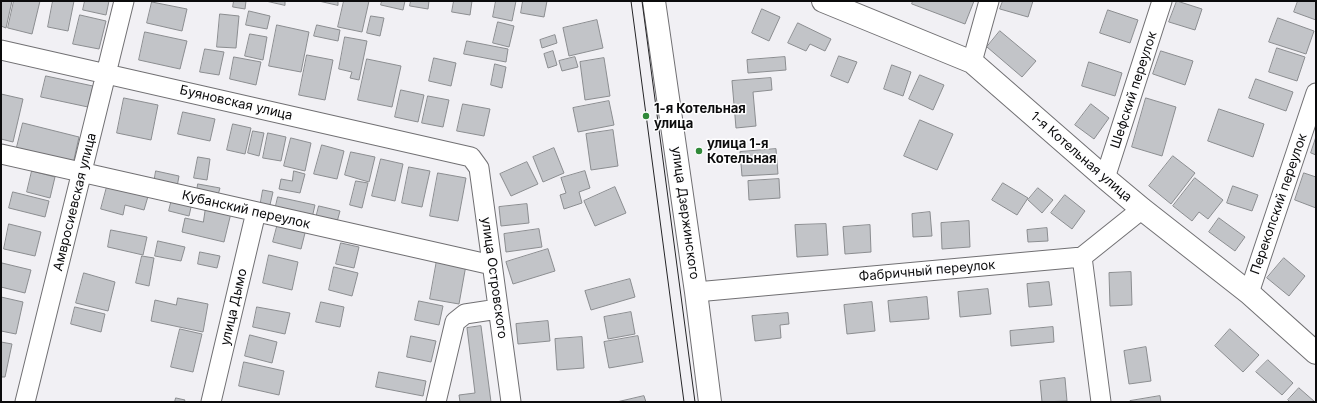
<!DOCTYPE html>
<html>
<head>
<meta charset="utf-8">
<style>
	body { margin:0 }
	#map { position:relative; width:1317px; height:403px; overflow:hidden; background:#f1f0f4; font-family:Inter,sans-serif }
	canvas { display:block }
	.frame { position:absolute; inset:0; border:2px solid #0b0b0c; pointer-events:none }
</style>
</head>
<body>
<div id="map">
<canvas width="1317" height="403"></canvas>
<div class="frame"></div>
</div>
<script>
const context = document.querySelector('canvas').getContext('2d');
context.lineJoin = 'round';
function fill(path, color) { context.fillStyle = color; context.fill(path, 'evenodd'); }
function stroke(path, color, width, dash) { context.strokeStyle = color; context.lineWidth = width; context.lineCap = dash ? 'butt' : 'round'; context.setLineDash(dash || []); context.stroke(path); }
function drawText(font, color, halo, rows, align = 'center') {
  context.font = font + ' Inter,sans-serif'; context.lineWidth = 3; context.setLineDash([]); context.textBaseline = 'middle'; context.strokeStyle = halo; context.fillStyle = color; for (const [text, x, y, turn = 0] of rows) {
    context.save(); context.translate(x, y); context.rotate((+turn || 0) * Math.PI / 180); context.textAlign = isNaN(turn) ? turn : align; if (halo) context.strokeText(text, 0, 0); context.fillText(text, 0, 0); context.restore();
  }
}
const building = new Path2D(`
	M 1,1 L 12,1 L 6,28 L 1,26 Z
	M 14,1 L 40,1 L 32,34 L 8,28 Z
	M 53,1 L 74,1 L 68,31 L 48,27 Z
	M 85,1 L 109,1 L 106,15 L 83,10 Z
	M 234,1 L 246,1 L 245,9 L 233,7 Z
	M 266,1 L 285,1 L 285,5 Z
	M 319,1 L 338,1 L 338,5 Z
	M 344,1 L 369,1 L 362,32 L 338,27 Z
	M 382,1 L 405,1 L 403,10 L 381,5 Z
	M 411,1 L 429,1 L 428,9 L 410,6 Z
	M 454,1 L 472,1 L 470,15 L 452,12 Z
	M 496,1 L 516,1 L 512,21 L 493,17 Z
	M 523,1 L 547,1 L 544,17 L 521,13 Z
	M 913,1 L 974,1 L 965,24 L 912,4 Z
	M 1003,1 L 1033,1 L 1028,17 L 1000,9 Z
	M 1177,1 L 1202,9 L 1195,30 L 1169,22 Z
	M 1298,1 L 1316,1 L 1316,20 L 1294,12 Z
	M 152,2 L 187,9 L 182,31 L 147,23 Z
	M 762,9 L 780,17 L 769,41 L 752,33 Z
	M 1108,10 L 1138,20 L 1130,43 L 1100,33 Z
	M 249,11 L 270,16 L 267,29 L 246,25 Z
	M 220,14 L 239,16 L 236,48 L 217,47 Z
	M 80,15 L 106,21 L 99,49 L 73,44 Z
	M 371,16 L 384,18 L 380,36 L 367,33 Z
	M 1278,18 L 1314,31 L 1306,54 L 1269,42 Z
	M 597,20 L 603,48 L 569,56 L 563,28 Z
	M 498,22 L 514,26 L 509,47 L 493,43 Z
	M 798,23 L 831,39 L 825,51 L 810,44 L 806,51 L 788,43 Z
	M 277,25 L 309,32 L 301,72 L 269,66 Z
	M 317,25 L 340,30 L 338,41 L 314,36 Z
	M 1000,31 L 1036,61 L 1022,77 L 987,47 Z
	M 145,32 L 187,41 L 180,69 L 139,60 Z
	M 250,34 L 267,37 L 263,60 L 245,56 Z
	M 555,35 L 557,43 L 542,48 L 540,40 Z
	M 345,37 L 367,41 L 359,80 L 350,78 L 352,72 L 339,69 Z
	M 467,41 L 508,49 L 506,62 L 464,54 Z
	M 1277,48 L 1305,57 L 1297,81 L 1269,72 Z
	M 205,49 L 224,52 L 219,75 L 200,72 Z
	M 553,51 L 557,65 L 548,68 L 544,54 Z
	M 1161,51 L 1193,61 L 1185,85 L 1153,74 Z
	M 307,55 L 333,60 L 325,100 L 299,95 Z
	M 839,56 L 857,62 L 848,83 L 831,76 Z
	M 234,57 L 261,62 L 256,85 L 230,79 Z
	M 575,57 L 578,67 L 562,71 L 559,61 Z
	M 785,57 L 786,70 L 748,73 L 747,60 Z
	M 434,58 L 456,63 L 451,86 L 429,81 Z
	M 604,58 L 610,96 L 585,100 L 580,62 Z
	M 367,59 L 401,66 L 392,107 L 358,100 Z
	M 1089,62 L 1122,73 L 1115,96 L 1082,86 Z
	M 495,64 L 506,67 L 502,88 L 491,85 Z
	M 892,65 L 911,72 L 903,96 L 884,89 Z
	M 920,75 L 944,85 L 933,110 L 909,99 Z
	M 46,76 L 93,86 L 88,107 L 41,97 Z
	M 771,78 L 772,90 L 753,92 L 756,126 L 736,128 L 732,81 Z
	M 1256,79 L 1293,92 L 1286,111 L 1249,98 Z
	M 401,90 L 424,95 L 418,122 L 395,117 Z
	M 1,94 L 23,99 L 13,142 L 1,139 Z
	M 428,96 L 449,100 L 443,127 L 422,123 Z
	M 124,98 L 158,105 L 151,140 L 117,133 Z
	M 1146,98 L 1176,107 L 1162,156 L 1132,147 Z
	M 609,101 L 614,125 L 578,132 L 573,108 Z
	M 463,104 L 490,109 L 484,136 L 457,131 Z
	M 1091,104 L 1109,118 L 1094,139 L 1075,125 Z
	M 1219,109 L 1264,124 L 1253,157 L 1208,141 Z
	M 183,112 L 215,119 L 210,141 L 178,134 Z
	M 920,120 L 953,134 L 937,170 L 904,156 Z
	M 23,123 L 79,137 L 73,164 L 16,151 Z
	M 233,124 L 251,128 L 245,154 L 227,150 Z
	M 613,130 L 618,166 L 591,170 L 586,134 Z
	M 253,131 L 264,133 L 259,156 L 248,153 Z
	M 268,133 L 286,137 L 281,161 L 263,158 Z
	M 1316,137 L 1316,155 L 1311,153 Z
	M 291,138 L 311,143 L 305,171 L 284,166 Z
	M 322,145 L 344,151 L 337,179 L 314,174 Z
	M 554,148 L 564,173 L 543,182 L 533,157 Z
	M 776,149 L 778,174 L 742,176 L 740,152 Z
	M 351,152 L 375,157 L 369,182 L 345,175 Z
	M 1173,156 L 1195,173 L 1171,204 L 1149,186 Z
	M 198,157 L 210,159 L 207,180 L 194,178 Z
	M 381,159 L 403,164 L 395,201 L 372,196 Z
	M 527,162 L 538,184 L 511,196 L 500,174 Z
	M 409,167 L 430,171 L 422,207 L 402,203 Z
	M 32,171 L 55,177 L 50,198 L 27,192 Z
	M 156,171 L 179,176 L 177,187 L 154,183 Z
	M 294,171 L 305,174 L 300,193 L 279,189 L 281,179 L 292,181 Z
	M 585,171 L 590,188 L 579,192 L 582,203 L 564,209 L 560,195 L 566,193 L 561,178 Z
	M 438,173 L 466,178 L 458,221 L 430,216 Z
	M 1304,173 L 1316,177 L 1316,208 L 1295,200 Z
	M 1195,178 L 1223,200 L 1208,219 L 1199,212 L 1192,221 L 1173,206 Z
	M 779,179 L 780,198 L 749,200 L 748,181 Z
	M 356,181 L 368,183 L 362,208 L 350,205 Z
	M 108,183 L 149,193 L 144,210 L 125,205 L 123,215 L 101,209 Z
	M 1003,183 L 1028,198 L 1017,215 L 992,200 Z
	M 198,184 L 220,188 L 218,195 L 197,192 Z
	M 1233,186 L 1258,195 L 1252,211 L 1227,203 Z
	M 615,187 L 626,213 L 595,226 L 584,201 Z
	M 1038,188 L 1053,200 L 1042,213 L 1028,200 Z
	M 263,190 L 273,192 L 269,209 L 260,207 Z
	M 13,192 L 49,201 L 45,217 L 9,208 Z
	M 1065,195 L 1085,211 L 1072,229 L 1051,213 Z
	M 278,197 L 315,205 L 312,218 L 275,210 Z
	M 172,199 L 192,203 L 189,216 L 169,211 Z
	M 527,204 L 529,223 L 501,226 L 499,207 Z
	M 319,206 L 340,211 L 337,222 L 316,218 Z
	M 206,207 L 231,213 L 224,242 L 182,232 L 185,218 L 203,222 Z
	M 930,212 L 932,236 L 913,237 L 912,214 Z
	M 1219,218 L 1245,237 L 1235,251 L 1209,232 Z
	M 969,221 L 970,247 L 942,249 L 941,223 Z
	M 278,223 L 306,229 L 301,249 L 273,242 Z
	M 9,224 L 41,232 L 35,256 L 4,249 Z
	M 826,224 L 828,255 L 797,257 L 795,225 Z
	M 870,225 L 871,252 L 845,254 L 843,227 Z
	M 1047,228 L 1048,241 L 1028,242 L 1027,230 Z
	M 539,229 L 542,247 L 506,252 L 504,234 Z
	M 111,230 L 147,237 L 143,255 L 108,247 Z
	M 158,241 L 185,247 L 181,261 L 155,256 Z
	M 341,243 L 359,247 L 354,268 L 336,264 Z
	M 548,249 L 555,271 L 513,284 L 506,262 Z
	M 200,252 L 220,256 L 217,268 L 198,264 Z
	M 269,255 L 298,262 L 292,290 L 263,283 Z
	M 142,256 L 154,258 L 149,286 L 136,283 Z
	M 1284,258 L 1305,276 L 1289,296 L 1267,278 Z
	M 437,260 L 466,265 L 459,304 L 430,299 Z
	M 2,263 L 31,270 L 25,293 L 1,287 Z
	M 334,267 L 358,273 L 352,296 L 329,290 Z
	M 1131,272 L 1132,305 L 1110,306 L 1109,273 Z
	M 84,273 L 115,282 L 108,311 L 76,303 Z
	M 630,279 L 635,297 L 591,310 L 585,291 Z
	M 1049,282 L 1052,305 L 1029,307 L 1027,284 Z
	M 988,289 L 991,314 L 960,317 L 958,292 Z
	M 1,297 L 23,302 L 16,334 L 1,331 Z
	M 927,297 L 929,319 L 890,322 L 888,301 Z
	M 178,298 L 208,304 L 203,332 L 151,321 L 155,300 L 176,305 Z
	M 419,301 L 443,306 L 439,325 L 415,320 Z
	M 321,302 L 344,307 L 340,327 L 316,322 Z
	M 872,302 L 875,331 L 847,334 L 844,305 Z
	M 75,307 L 105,314 L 101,332 L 71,324 Z
	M 257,307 L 290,313 L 285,334 L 253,327 Z
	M 631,312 L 635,334 L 608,339 L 604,317 Z
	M 788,313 L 789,324 L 780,325 L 781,338 L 755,341 L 752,316 Z
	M 548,321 L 550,341 L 518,344 L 516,324 Z
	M 481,326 L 491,402 L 460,402 L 459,395 L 475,393 L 467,328 Z
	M 1053,327 L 1054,342 L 1011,346 L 1010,331 Z
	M 180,329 L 202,334 L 193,372 L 171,367 Z
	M 1230,329 L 1259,355 L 1243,372 L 1215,346 Z
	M 250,335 L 277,342 L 272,363 L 245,356 Z
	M 411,336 L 436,341 L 431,362 L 407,357 Z
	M 638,336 L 643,362 L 609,368 L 604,342 Z
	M 582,337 L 584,368 L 557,370 L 555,339 Z
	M 1,342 L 12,344 L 5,377 L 1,377 Z
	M 1146,347 L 1151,381 L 1129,384 L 1124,351 Z
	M 1268,360 L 1293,383 L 1282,395 L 1256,372 Z
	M 244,362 L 284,371 L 279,395 L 239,386 Z
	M 379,372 L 426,381 L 423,396 L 376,387 Z
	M 1065,378 L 1067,401 L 1042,402 L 1040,381 Z
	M 1299,388 L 1315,402 L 1290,402 L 1288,400 Z
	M 644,396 L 646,402 L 617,402 Z
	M 1160,396 L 1161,402 L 1130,402 L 1130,401 Z
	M 176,398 L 185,400 L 184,402 L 175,402 Z`);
fill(building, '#c2c4c8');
stroke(building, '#8b8d90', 1);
const street = new Path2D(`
	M 1,50 L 471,157 L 479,168 L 511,402
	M 972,62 L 989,1
	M 1,154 L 492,265
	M 1105,178 L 1162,1
	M 1082,257 L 1101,402
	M 696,292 L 1082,257 L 1142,209
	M 1249,293 L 1316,93
	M 25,402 L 124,1
	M 211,402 L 256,212
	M 436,402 L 455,322 L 465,314 L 498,309`);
const secondary = new Path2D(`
	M 654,1 L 696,292 L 710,402
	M 823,1 L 972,62 L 1105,178 L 1142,209 L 1249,293 L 1316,353`);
stroke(street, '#717073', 21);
stroke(secondary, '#717073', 24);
stroke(street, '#fff', 19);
stroke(secondary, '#fff', 22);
stroke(new Path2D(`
	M 631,1 L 684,402
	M 642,1 L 695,402`), '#242426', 1);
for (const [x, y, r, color] of [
	[646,116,4,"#308939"],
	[699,151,4,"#308939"]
]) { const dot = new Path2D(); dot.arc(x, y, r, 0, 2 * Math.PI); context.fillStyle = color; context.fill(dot); stroke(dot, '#fefeff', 1.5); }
drawText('13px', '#0b0b0c', '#fefeff', [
	["Шефский переулок",1134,90,-72],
	["Буяновская улица",236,103,13],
	["1-я Котельная улица",1081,157,41],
	["Амвросиевская улица",75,202,-76],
	["Перекопский переулок",1279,204,-71],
	["Кубанский переулок",246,210,13],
	["улица Дзержинского",685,213,82],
	["Фабричный переулок",927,271,-5],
	["улица Островского",494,278,82],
	["улица Дымо",234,307,-77]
]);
drawText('bold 13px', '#0b0b0c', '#fefeff', [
	["1-я Котельная",654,109],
	["улица",654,124],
	["улица 1-я",707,144],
	["Котельная",707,159]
], 'left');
</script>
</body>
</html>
